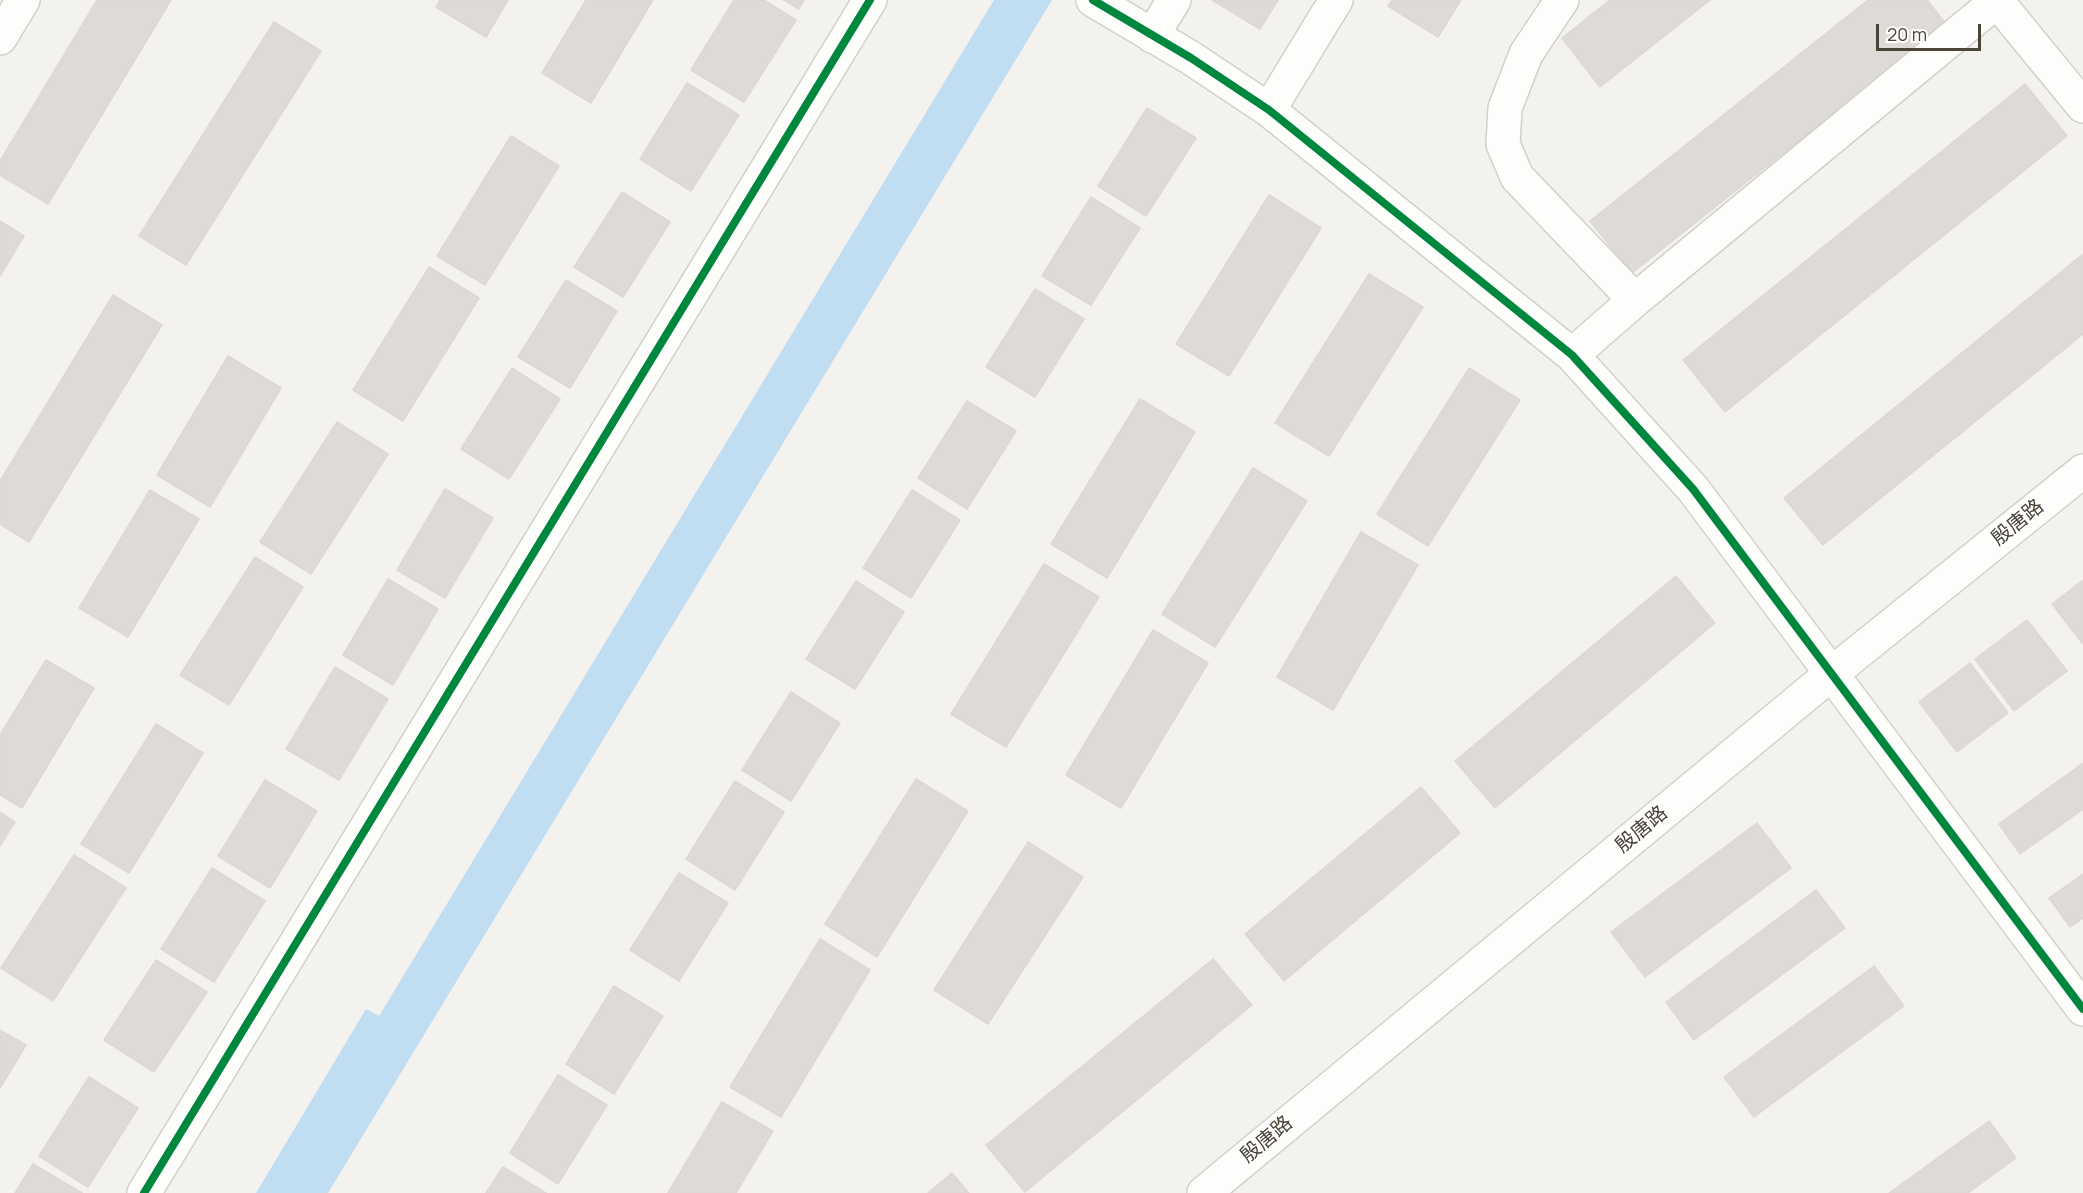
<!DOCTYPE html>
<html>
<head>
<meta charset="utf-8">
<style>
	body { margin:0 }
	#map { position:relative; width:2083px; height:1193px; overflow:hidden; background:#f4f2ee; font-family:Manrope,sans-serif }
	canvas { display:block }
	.scale { position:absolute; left:1876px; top:24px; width:105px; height:27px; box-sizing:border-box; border:3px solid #4b4439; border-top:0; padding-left:8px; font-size:18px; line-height:21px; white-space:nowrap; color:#4b4439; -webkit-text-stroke:4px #fff; paint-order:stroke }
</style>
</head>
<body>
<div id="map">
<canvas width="2083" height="1193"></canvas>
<div class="scale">20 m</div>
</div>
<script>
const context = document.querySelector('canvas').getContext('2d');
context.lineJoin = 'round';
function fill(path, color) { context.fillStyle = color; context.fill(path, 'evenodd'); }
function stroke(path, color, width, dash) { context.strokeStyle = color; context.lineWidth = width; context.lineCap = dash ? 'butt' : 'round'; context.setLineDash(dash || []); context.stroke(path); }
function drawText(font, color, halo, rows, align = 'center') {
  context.font = font + ' Manrope,"Noto Sans SC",sans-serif'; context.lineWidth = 4.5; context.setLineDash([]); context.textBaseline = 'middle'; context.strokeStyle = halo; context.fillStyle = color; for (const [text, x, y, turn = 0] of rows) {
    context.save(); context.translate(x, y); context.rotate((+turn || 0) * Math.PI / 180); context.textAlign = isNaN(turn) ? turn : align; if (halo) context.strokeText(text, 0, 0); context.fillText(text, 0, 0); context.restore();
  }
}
fill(new Path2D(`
	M 994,0 L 1052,0 L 328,1193 L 256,1193 L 366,1009 L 379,1016 Z`), '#c0ddf1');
const building = new Path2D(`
	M 97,0 L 171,0 L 48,204 L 0,175 L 0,161 Z
	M 440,0 L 508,0 L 486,37 L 436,7 Z
	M 586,0 L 653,0 L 591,103 L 542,73 Z
	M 734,0 L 764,0 L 796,20 L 744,102 L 691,70 Z
	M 784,0 L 804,0 L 799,9 Z
	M 1212,0 L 1278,0 L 1260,29 Z
	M 1392,0 L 1461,0 L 1438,37 L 1388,6 Z
	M 1610,0 L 1710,0 L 1600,87 L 1562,38 Z
	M 1868,0 L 1927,0 L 1946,24 L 1632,273 L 1590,221 Z
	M 274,22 L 321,51 L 186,265 L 139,236 Z
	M 687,83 L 739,115 L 691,191 L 640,159 Z
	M 2025,84 L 2067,136 L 1725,412 L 1683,360 Z
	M 1147,108 L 1196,138 L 1146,216 L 1098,186 Z
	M 511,136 L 559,166 L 485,285 L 437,256 Z
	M 622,192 L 670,222 L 623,297 L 574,267 Z
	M 1269,195 L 1321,228 L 1229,376 L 1176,344 Z
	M 1091,197 L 1140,228 L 1091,305 L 1042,276 Z
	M 0,221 L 24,236 L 0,276 Z
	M 2083,254 L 2083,334 L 1823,545 L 1784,498 Z
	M 429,267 L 479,298 L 403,421 L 353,390 Z
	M 1369,274 L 1423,307 L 1329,456 L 1275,423 Z
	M 566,280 L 617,311 L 570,388 L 518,357 Z
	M 1035,289 L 1084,319 L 1035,397 L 986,367 Z
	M 113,295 L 162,325 L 29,542 L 0,524 L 0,481 Z
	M 228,356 L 281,388 L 210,507 L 157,475 Z
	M 512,368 L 560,399 L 509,479 L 461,449 Z
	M 1469,368 L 1520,400 L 1428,546 L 1377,514 Z
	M 1140,399 L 1195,432 L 1107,578 L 1051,544 Z
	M 967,401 L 1016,431 L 967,509 L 918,478 Z
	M 337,422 L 388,454 L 311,574 L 260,542 Z
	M 1253,468 L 1307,501 L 1215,647 L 1162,614 Z
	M 445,489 L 493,518 L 445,598 L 397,570 Z
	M 150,490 L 199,519 L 128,637 L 79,608 Z
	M 912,490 L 960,520 L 911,598 L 863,568 Z
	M 1361,532 L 1418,565 L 1333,710 L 1277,677 Z
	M 255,557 L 303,587 L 229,705 L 180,675 Z
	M 1044,564 L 1099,597 L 1006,747 L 951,714 Z
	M 1676,576 L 1715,623 L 1495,808 L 1455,761 Z
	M 388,579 L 438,609 L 393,685 L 343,655 Z
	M 2083,580 L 2083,644 L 2052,604 Z
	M 856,581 L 904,612 L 855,689 L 806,659 Z
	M 2027,620 L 2067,671 L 2014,711 L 1975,659 Z
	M 1153,630 L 1208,663 L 1121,808 L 1066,775 Z
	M 46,660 L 94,688 L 22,808 L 0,795 L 0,735 Z
	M 1970,663 L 2008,713 L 1957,752 L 1919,702 Z
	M 335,667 L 388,699 L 339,780 L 286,749 Z
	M 791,692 L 840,723 L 791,801 L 742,770 Z
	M 156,724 L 203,753 L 129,873 L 81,844 Z
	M 2083,763 L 2083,809 L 2020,854 L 1999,824 Z
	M 916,779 L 968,811 L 877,957 L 825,924 Z
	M 265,780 L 317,811 L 270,888 L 218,856 Z
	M 735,781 L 784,812 L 735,890 L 686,859 Z
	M 1421,787 L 1460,833 L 1284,981 L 1245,934 Z
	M 0,812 L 15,822 L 0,846 Z
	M 1757,823 L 1791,868 L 1645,977 L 1611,932 Z
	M 1028,842 L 1083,877 L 988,1024 L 934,990 Z
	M 74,855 L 126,888 L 53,1001 L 1,968 Z
	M 212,868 L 265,901 L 214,982 L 161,949 Z
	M 679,873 L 728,903 L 679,981 L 630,950 Z
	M 2083,874 L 2083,918 L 2070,927 L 2049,898 Z
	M 1816,890 L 1845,928 L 1694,1040 L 1666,1002 Z
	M 820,939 L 870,970 L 781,1117 L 730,1087 Z
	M 1213,959 L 1252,1005 L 1025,1192 L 986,1145 Z
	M 156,960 L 207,992 L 154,1072 L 104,1040 Z
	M 1874,966 L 1904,1006 L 1754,1117 L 1724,1077 Z
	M 614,986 L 663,1016 L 614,1094 L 566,1064 Z
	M 0,1030 L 26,1045 L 0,1088 Z
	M 558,1075 L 607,1105 L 558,1184 L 510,1153 Z
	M 89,1077 L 138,1108 L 88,1187 L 39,1156 Z
	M 722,1102 L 773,1131 L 736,1193 L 668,1193 Z
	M 1989,1121 L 2016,1158 L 1968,1193 L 1889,1193 Z
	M 33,1164 L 82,1193 L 15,1193 Z
	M 503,1167 L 546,1193 L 486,1193 Z
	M 952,1173 L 969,1193 L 928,1193 Z`);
fill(building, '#dedbd6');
stroke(building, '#dcd9d4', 1.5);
const minor = new Path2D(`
	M 1093,0 L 1191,58 L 1269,110 L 1572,355 L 1693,489 L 2083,1009
	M 1562,0 L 1526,54 L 1505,108 L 1503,144 L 1517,177 L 1635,300
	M 1996,0 L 2083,106
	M 1152,36 L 1174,0
	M 0,38 L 23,0
	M 1269,110 L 1336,0
	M 1572,355 L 1635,300 L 1997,1
	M 144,1193 L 870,0
	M 1204,1193 L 1831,674 L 2083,471`);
stroke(minor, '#d2d0cb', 36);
stroke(minor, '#fdfdfc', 33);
stroke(new Path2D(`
	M 1093,0 L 1191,58 L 1269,110 L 1572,355 L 1693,489 L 2083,1009
	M 144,1193 L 870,0`), '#00873e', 8);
drawText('20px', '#4b4439', '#fff', [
	["殷唐路",2018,523,-39],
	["殷唐路",1642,830,-40],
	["殷唐路",1267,1140,-40]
]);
</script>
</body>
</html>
